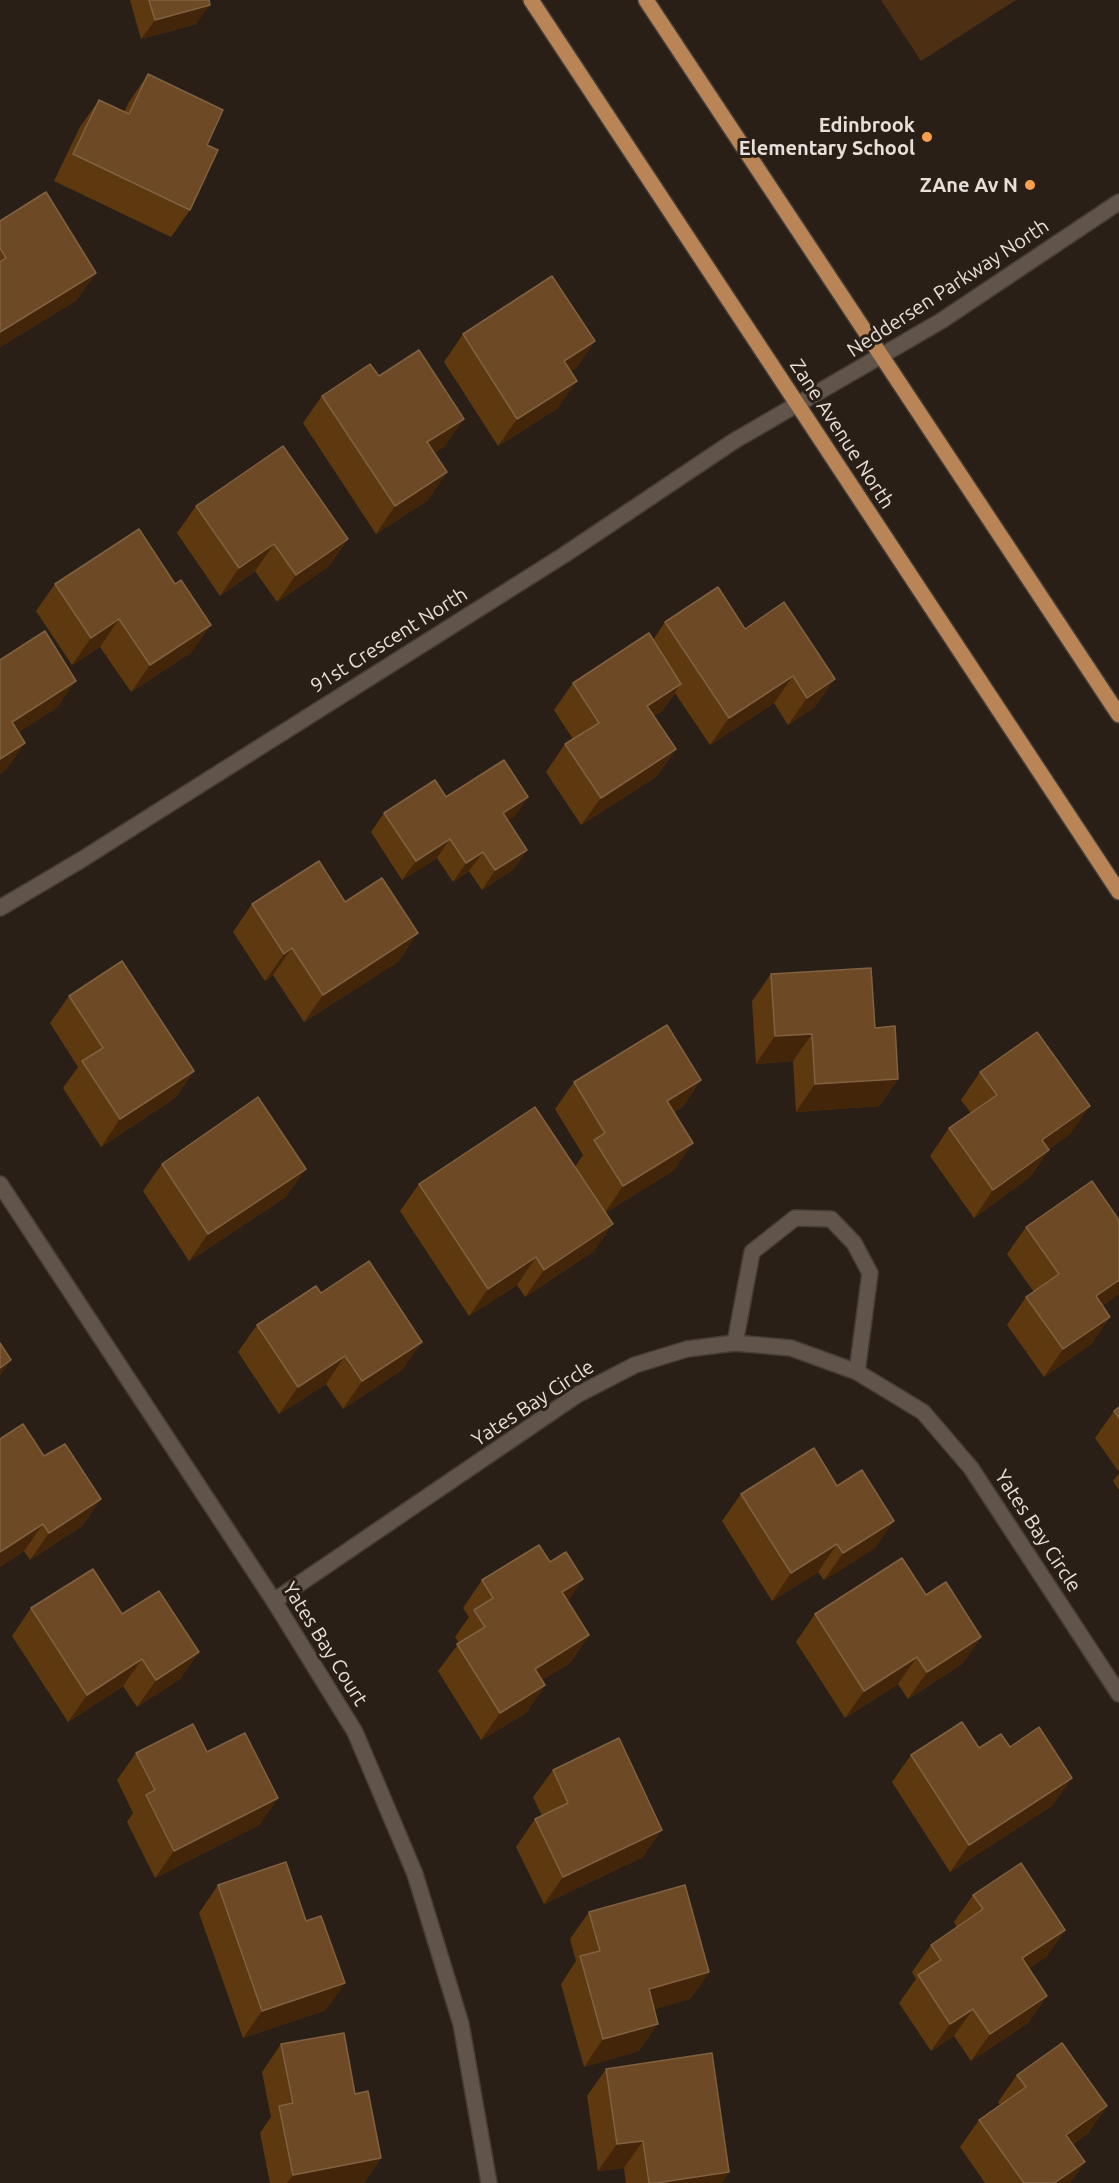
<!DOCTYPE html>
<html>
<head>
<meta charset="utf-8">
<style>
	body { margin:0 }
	canvas { display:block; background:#2a1f16 }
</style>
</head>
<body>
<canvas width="1119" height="2183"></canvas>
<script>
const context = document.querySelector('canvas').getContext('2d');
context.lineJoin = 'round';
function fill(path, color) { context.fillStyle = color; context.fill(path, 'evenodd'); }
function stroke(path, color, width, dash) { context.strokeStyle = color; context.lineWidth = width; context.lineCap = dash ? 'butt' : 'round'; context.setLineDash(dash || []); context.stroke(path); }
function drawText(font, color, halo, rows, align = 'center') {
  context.font = font + ' Ubuntu,sans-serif'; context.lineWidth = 6; context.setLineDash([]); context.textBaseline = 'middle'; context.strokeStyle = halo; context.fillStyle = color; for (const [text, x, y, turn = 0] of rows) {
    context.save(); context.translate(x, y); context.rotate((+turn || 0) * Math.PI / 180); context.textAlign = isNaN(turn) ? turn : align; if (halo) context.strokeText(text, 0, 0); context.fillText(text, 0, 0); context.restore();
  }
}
fill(new Path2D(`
	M 881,0 L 1016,0 L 921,61 Z`), '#4d2f13');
const minor = new Path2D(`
	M 0,908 L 81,860 L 564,555 L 734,441 L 941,321 L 1119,202
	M 0,1184 L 274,1601 L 355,1732 L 415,1874 L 461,2024 L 489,2183
	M 735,1343 L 752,1252 L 795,1218 L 831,1219 L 854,1243 L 870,1273 L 857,1372
	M 274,1601 L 577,1395 L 635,1365 L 687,1349 L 735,1343 L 791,1348 L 857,1372 L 923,1412 L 971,1468 L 1119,1694`);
const major = new Path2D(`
	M 531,0 L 1119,892
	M 646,0 L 1119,715`);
stroke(minor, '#453d37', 18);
stroke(major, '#453d37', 18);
stroke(minor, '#61544a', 15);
stroke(major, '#b98557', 15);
fill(new Path2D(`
	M 130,0 L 209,0 L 196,24 L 141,39 Z
	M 148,74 L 207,145 L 190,210 L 171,237 L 54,181 L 80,127 L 99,100 L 124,112 L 129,102 Z
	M 0,221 L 77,300 L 0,347 Z
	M 463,334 L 595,341 L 576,368 L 571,371 L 558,408 L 498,446 L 444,362 Z
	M 379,376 L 445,446 L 434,453 L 428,500 L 376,534 L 303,423 L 322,396 Z
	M 196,506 L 348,539 L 329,566 L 277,602 L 255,571 L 220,596 L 177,533 Z
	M 55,584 L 192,652 L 131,692 L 100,647 L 72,665 L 36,611 Z
	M 784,602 L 816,706 L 788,725 L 774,703 L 710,745 L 675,693 L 662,711 L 654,716 L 676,749 L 657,776 L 581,825 L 546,772 L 565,744 L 573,739 L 554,710 L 573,683 L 653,640 L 665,622 L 745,629 Z
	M 446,797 L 515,816 L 508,820 L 514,869 L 482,890 L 469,871 L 453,882 L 437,858 L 402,880 L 371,832 L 384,813 Z
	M 345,902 L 399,961 L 304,1022 L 273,975 L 265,981 L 233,932 L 252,904 Z
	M 771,974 L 875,1028 L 898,1079 L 879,1106 L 796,1112 L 793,1061 L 756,1064 L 752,1001 Z
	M 69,996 L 194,1071 L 175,1098 L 101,1147 L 63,1088 L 78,1067 L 50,1023 Z
	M 980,1072 L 1071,1133 L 1049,1149 L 1049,1150 L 1030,1177 L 974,1218 L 930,1156 L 949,1128 L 971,1113 L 961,1100 Z
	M 701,1080 L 682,1107 L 674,1112 L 674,1170 L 605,1213 L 594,1251 L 525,1297 L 517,1285 L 469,1316 L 400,1211 L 419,1184 L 575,1167 L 583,1155 L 555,1109 L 574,1082 Z
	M 162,1164 L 287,1196 L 189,1261 L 143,1191 Z
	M 1026,1227 L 1119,1294 L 1102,1306 L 1110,1317 L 1091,1344 L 1044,1377 L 1007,1325 L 1026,1297 L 1034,1292 L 1007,1254 Z
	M 321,1293 L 403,1369 L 343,1409 L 326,1384 L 279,1414 L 238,1352 L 257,1325 Z
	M 1119,1407 L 1119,1472 L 1095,1438 L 1114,1411 Z
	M 0,1439 L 44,1456 L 101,1499 L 82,1526 L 30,1560 L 24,1551 L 0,1567 Z
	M 1119,1473 L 1119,1490 L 1113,1481 Z
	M 741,1494 L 875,1548 L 824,1580 L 818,1572 L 772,1601 L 722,1521 Z
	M 482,1580 L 568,1601 L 589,1635 L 570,1663 L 542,1680 L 545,1685 L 526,1713 L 481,1740 L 438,1671 L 459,1643 L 455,1637 L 469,1617 L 463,1608 Z
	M 926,1595 L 981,1637 L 962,1664 L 908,1699 L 898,1684 L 845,1718 L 796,1642 L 815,1614 Z
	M 31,1608 L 122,1614 L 199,1652 L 180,1679 L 137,1707 L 123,1686 L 68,1722 L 12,1636 Z
	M 1010,1747 L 1053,1805 L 950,1872 L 892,1782 L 911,1755 L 979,1748 Z
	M 207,1752 L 278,1798 L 259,1825 L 155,1878 L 127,1822 L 133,1813 L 117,1780 L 136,1753 Z
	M 553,1770 L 643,1857 L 544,1904 L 516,1847 L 535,1819 L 542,1816 L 533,1797 Z
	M 218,1885 L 306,1921 L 326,2010 L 243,2038 L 199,1913 Z
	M 973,1895 L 1065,1930 L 1046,1957 L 1029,1968 L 1047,1996 L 1028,2023 L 971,2061 L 954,2036 L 931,2051 L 899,2003 L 916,1979 L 912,1972 L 931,1945 L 957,1927 L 954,1922 Z
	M 589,1912 L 709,1972 L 690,1999 L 654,2009 L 639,2051 L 584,2067 L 561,1984 L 576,1961 L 570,1939 Z
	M 281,2044 L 355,2094 L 381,2158 L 364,2183 L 270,2183 L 260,2133 L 271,2117 L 262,2072 Z
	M 606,2069 L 722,2183 L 626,2183 L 624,2168 L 598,2171 L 587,2096 Z
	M 1017,2075 L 1107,2106 L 1088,2133 L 1073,2144 L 1070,2183 L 985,2183 L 960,2147 L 979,2120 L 1000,2105 L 998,2102 Z`), '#5e380f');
fill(new Path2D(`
	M 210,5 L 196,24 L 141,39 L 155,20 Z
	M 96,273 L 77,300 L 0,347 L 0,332 Z
	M 595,341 L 576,368 L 545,389 L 564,361 Z
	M 577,381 L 558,408 L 498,446 L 517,419 Z
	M 464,419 L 445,446 L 408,470 L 427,442 Z
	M 447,472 L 428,500 L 376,534 L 395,506 Z
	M 348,539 L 329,566 L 277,602 L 296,575 Z
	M 274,544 L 255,571 L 220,596 L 239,568 Z
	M 119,619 L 100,647 L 72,665 L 91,638 Z
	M 211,625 L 192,652 L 131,692 L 150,665 Z
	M 793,676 L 774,703 L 710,745 L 729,718 Z
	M 835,679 L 816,706 L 788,725 L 807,698 Z
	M 76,681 L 57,708 L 0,744 L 12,722 Z
	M 681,684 L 662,711 L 628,733 L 647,706 Z
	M 25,743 L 6,770 L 0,774 L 0,759 Z
	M 676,749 L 657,776 L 581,825 L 601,798 Z
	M 528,797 L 515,816 L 490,832 L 503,813 Z
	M 450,839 L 437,858 L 402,880 L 416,861 Z
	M 527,850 L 514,869 L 482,890 L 495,870 Z
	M 483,852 L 469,871 L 453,882 L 466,863 Z
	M 418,933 L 399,961 L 304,1022 L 323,995 Z
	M 292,948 L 273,975 L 265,981 L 284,954 Z
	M 812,1034 L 793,1061 L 756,1064 L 775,1036 Z
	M 194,1071 L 175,1098 L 101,1147 L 120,1119 Z
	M 898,1079 L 879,1106 L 796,1112 L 815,1084 Z
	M 701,1080 L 682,1107 L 648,1128 L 667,1101 Z
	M 1090,1106 L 1071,1133 L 1023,1167 L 1042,1140 Z
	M 693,1143 L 674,1170 L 604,1214 L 623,1186 Z
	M 1049,1150 L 1030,1177 L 974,1218 L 993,1190 Z
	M 306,1169 L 287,1196 L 189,1261 L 208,1234 Z
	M 613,1224 L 594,1251 L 525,1297 L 544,1270 Z
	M 536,1257 L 517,1285 L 469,1316 L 488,1289 Z
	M 1119,1280 L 1119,1294 L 1077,1323 L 1096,1296 Z
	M 1110,1317 L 1091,1344 L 1044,1377 L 1063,1349 Z
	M 422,1342 L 403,1369 L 343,1409 L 362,1381 Z
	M 345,1356 L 326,1384 L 279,1414 L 298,1387 Z
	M 11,1360 L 0,1376 L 0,1368 Z
	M 101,1499 L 82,1526 L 30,1560 L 49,1533 Z
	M 894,1521 L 875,1548 L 824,1580 L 843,1553 Z
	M 43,1524 L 24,1551 L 0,1567 L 0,1552 Z
	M 837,1544 L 818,1572 L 772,1601 L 791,1573 Z
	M 583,1579 L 564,1607 L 562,1592 Z
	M 589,1635 L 570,1663 L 516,1696 L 535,1669 Z
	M 981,1637 L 962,1664 L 908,1699 L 927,1672 Z
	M 199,1652 L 180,1679 L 137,1707 L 156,1680 Z
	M 917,1657 L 898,1684 L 845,1718 L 864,1691 Z
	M 142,1659 L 123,1686 L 68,1722 L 87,1695 Z
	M 545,1685 L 526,1713 L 481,1740 L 500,1713 Z
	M 1072,1778 L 1053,1805 L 950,1872 L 969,1845 Z
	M 278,1798 L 259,1825 L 155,1878 L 174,1851 Z
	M 662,1830 L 643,1857 L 544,1904 L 563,1877 Z
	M 1065,1930 L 1046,1957 L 1003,1985 L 1022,1958 Z
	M 709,1972 L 690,1999 L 630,2016 L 649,1989 Z
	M 345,1983 L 326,2010 L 243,2038 L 262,2011 Z
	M 1047,1996 L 1028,2023 L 971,2061 L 990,2034 Z
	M 973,2009 L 954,2036 L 931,2051 L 950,2024 Z
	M 658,2024 L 639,2051 L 584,2067 L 603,2039 Z
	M 1107,2106 L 1088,2133 L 1047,2162 L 1066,2135 Z
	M 643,2141 L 624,2168 L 598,2171 L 617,2144 Z
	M 381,2158 L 364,2183 L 287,2183 L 293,2175 Z
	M 1085,2162 L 1070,2183 L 1054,2183 Z
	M 729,2172 L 722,2183 L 656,2183 Z`), '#432609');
const building = new Path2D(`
	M 149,0 L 209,0 L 210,5 L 155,20 Z
	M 148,74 L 223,110 L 207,145 L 218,150 L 190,210 L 73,154 L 99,100 L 129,114 Z
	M 46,192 L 96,273 L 0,332 L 0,262 L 6,258 L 0,248 L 0,221 Z
	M 552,276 L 595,341 L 564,361 L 577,381 L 517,419 L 463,334 Z
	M 419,350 L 464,419 L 427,442 L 447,472 L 395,506 L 322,396 L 370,364 L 379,376 Z
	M 283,446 L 348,539 L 296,575 L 274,544 L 239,568 L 196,506 Z
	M 139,529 L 175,584 L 181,580 L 211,625 L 150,665 L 119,619 L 91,638 L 55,584 Z
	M 718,587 L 745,629 L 784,602 L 835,679 L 807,698 L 793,676 L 729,718 L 665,622 Z
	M 45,631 L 76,681 L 12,722 L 25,743 L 0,759 L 0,660 Z
	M 649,633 L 681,684 L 647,706 L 676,749 L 601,798 L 565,744 L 599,723 L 573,683 Z
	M 504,760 L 528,797 L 503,813 L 527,850 L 495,870 L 483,852 L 466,863 L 450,839 L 416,861 L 384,813 L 435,780 L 446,797 Z
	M 319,861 L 345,902 L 382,878 L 418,933 L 323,995 L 292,948 L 284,954 L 252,904 Z
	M 122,961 L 194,1071 L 120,1119 L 82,1061 L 103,1048 L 69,996 Z
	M 871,968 L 875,1028 L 895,1026 L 898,1079 L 815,1084 L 812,1034 L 775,1036 L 771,974 Z
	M 667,1025 L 701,1080 L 667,1101 L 693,1143 L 623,1186 L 594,1140 L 605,1133 L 574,1082 Z
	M 1037,1032 L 1090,1106 L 1042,1140 L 1049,1150 L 993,1190 L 949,1128 L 997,1095 L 980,1072 Z
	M 258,1097 L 306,1169 L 208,1234 L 162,1164 Z
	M 535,1107 L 613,1224 L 544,1270 L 536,1257 L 488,1289 L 419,1184 Z
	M 1092,1181 L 1119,1220 L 1119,1280 L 1096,1296 L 1110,1317 L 1063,1349 L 1026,1297 L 1059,1274 L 1026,1227 Z
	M 369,1261 L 422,1342 L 362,1381 L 345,1356 L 298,1387 L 257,1325 L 316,1286 L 321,1293 Z
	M 0,1343 L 11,1360 L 0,1368 Z
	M 1119,1407 L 1119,1418 L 1114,1411 Z
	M 23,1424 L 44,1456 L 65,1444 L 101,1499 L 49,1533 L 43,1524 L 0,1552 L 0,1439 Z
	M 814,1448 L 837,1486 L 862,1470 L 894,1521 L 843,1553 L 837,1544 L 791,1573 L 741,1494 Z
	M 539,1545 L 550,1562 L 566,1552 L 583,1579 L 562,1592 L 589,1635 L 535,1669 L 545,1685 L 500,1713 L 457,1644 L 485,1627 L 474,1610 L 493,1598 L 482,1580 Z
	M 902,1558 L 926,1595 L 946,1582 L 981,1637 L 927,1672 L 917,1657 L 864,1691 L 815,1614 Z
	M 93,1569 L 122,1614 L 159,1591 L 199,1652 L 156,1680 L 142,1659 L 87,1695 L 31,1608 Z
	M 962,1722 L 979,1748 L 1001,1734 L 1010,1747 L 1039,1727 L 1072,1778 L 969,1845 L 911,1755 Z
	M 193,1724 L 207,1752 L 245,1733 L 278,1798 L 174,1851 L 146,1795 L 155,1790 L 136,1753 Z
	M 619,1738 L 662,1830 L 563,1877 L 535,1819 L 568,1803 L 553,1770 Z
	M 286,1862 L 306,1921 L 321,1916 L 345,1983 L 262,2011 L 218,1885 Z
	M 1021,1863 L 1065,1930 L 1022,1958 L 1047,1996 L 990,2034 L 973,2009 L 950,2024 L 918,1975 L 941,1960 L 931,1945 L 983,1909 L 973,1895 Z
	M 685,1885 L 709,1972 L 649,1989 L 658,2024 L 603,2039 L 580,1956 L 600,1951 L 589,1912 Z
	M 344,2033 L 355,2094 L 368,2091 L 381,2158 L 293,2175 L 279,2106 L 293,2103 L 281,2044 Z
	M 1062,2043 L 1107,2106 L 1066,2135 L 1085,2162 L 1054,2183 L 1024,2183 L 979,2120 L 1026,2087 L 1017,2075 Z
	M 712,2053 L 729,2172 L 656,2183 L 649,2183 L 643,2141 L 617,2144 L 606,2069 Z`);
fill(building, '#6d4a25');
stroke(building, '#806141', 1.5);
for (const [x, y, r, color] of [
	[927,137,6,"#f99f4d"],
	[1030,185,6,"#f99f4d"]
]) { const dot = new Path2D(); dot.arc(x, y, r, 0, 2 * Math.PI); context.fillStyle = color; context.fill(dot); stroke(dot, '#2a1f16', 2); }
drawText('bold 20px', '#e7e0da', '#2a1f16', [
	["Edinbrook",915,125],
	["Elementary School",915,148],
	["ZAne Av N",1018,185]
], 'right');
drawText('20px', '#e7e0da', '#2a1f16', [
	["Neddersen Parkway North",948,288,-33],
	["Zane Avenue North",842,434,57],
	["91st Crescent North",389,640,-32],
	["Yates Bay Circle",533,1403,-33],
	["Yates Bay Circle",1038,1531,57],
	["Yates Bay Court",325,1644,58]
]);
</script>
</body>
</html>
